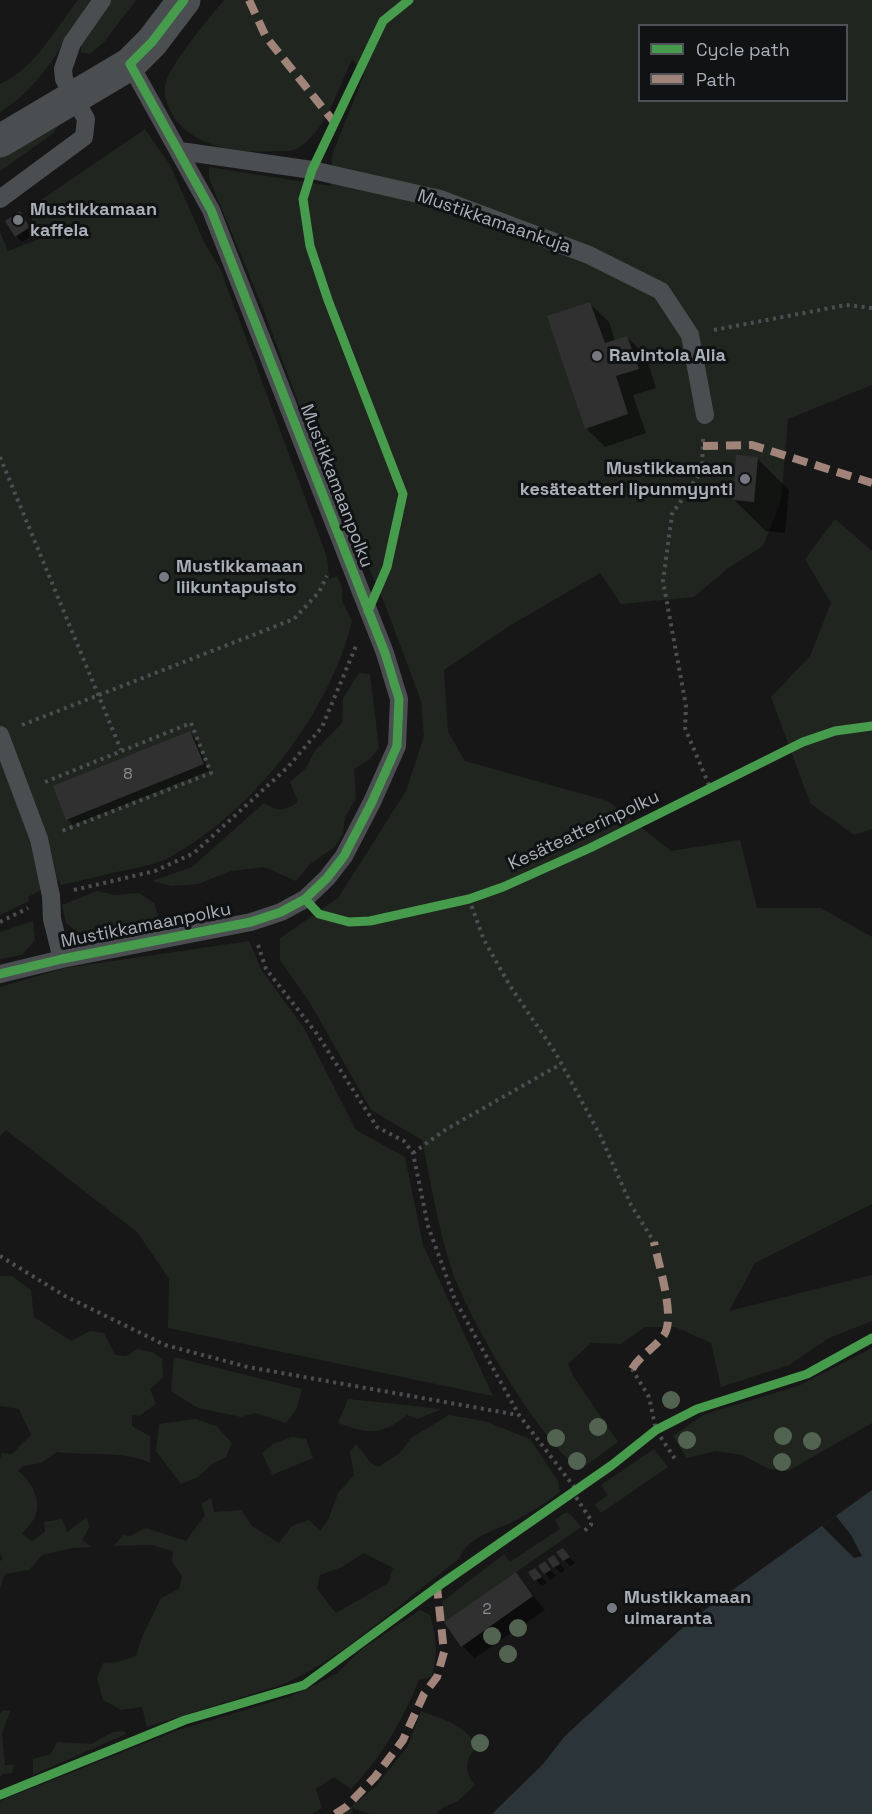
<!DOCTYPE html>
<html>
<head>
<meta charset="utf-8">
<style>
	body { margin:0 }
	#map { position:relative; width:872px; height:1814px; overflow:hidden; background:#171717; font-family:"Space Grotesk",sans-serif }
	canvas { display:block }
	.legend { position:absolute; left:638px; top:24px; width:210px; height:78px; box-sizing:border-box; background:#111213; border:2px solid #4e5155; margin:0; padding:8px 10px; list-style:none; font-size:18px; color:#a9b0b8 }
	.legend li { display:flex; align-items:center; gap:12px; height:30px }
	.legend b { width:30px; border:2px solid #4e5155 }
</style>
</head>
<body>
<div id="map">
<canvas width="872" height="1814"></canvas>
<ul class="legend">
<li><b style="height:8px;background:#469c4c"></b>Cycle path</li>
<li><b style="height:8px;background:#a18479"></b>Path</li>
</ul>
</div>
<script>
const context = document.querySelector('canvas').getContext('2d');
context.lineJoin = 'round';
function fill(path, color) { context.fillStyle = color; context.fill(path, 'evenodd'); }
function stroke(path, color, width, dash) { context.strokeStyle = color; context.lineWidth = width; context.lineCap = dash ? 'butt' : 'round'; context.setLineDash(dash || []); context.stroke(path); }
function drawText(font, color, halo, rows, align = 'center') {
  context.font = font + ' "Space Grotesk",sans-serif'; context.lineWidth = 6; context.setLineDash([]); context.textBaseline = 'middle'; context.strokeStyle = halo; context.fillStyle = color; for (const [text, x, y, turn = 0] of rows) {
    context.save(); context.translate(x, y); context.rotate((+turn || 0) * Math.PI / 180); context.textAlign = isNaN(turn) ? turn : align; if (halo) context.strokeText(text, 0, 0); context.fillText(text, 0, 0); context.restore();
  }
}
fill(new Path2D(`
	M 78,0 L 90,0 C 64,41 42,87 0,112 L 0,84 C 36,68 54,30 78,0 Z
	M 106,0 L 136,0 L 105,41 L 90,54 L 81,52 L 81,45 Z
	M 224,0 L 872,0 L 872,385 L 788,419 L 781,501 L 763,546 L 727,569 L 694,597 L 621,604 L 600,573 L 511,625 L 444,670 L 448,732 L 465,761 L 608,801 L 671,851 L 740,840 L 757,908 L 821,908 L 872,937 L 872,1204 L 755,1263 L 729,1311 L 872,1275 L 872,1321 L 829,1338 L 789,1365 L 721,1387 L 711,1343 L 675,1327 L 645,1327 L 621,1344 L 591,1343 L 568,1364 L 573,1376 L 618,1442 L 581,1469 C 543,1448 466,1314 452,1270 C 438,1229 431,1183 422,1140 L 371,1110 L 310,1003 L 280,960 L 280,938 L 338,898 L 406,791 L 424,736 L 421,701 L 384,602 L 312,439 L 262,306 L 209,178 L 209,167 L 331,186 L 332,155 L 364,75 L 352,59 C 338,89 327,130 298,148 C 293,152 283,151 276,151 C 238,154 186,147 169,108 C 166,100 163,91 166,82 C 173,60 208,20 224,0 ZM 640,26 L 846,26 L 846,100 L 640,100 Z
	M 65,115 L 54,133 L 0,171 L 0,155 Z
	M 145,129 L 170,165 L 206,246 L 220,268 L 327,557 L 329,579 L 337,576 L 342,587 L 342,601 L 352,621 C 330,712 254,811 170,857 C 155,865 139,867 122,871 C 101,875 82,881 60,885 L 59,880 L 28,897 L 29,901 L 0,915 L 0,232 L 8,251 L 39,239 L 28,209 Z
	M 835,519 L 872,551 L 872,829 L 854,835 L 810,803 L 771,697 L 810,656 L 831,603 L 805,559 Z
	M 359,673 L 370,674 L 379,748 L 370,759 L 354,769 L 356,798 L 345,817 L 343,834 L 335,847 L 310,864 L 296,881 L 264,867 L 231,871 L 198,884 L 172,886 L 152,881 L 192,867 L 264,803 C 278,812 285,811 298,802 L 290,782 L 306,768 L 315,751 L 342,723 L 343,698 Z
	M 97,891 L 115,895 L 139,893 L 154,903 L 160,922 L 84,938 L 66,923 L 62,905 Z
	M 33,921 L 35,940 L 22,955 L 0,959 L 0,932 Z
	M 249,941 L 262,971 L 304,1028 L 356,1130 L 405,1157 L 423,1245 L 493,1396 L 168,1328 L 169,1279 L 138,1233 L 6,1130 L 0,1136 L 0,987 L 65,968 Z
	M 0,1276 L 12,1276 L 31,1290 L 34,1317 L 71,1341 L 90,1331 L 104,1333 L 115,1355 L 126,1356 L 138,1349 L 154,1353 L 162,1359 L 163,1378 L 150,1389 L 156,1404 L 139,1416 L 132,1415 L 132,1426 L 150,1436 L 150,1463 C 119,1449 89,1457 57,1452 L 41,1463 L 23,1466 L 18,1471 C 32,1481 43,1502 34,1519 C 31,1524 26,1529 22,1534 L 32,1541 L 45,1532 L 44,1522 L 62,1519 L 67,1532 L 87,1517 L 89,1528 L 82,1540 L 92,1547 L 72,1548 L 42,1555 L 29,1570 L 5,1574 L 0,1588 L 0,1561 L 3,1559 L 0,1554 L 0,1459 L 2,1453 L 12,1454 L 31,1435 L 19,1409 L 0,1406 Z
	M 872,1348 L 872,1423 L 788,1471 L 769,1469 L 742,1455 L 715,1451 L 687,1458 L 673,1436 L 705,1414 L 798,1386 Z
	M 174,1357 L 302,1389 L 296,1410 L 286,1423 L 255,1413 L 241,1417 L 198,1408 L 171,1391 Z
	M 348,1399 L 442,1409 L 417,1419 L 407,1415 C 381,1436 369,1434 338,1423 Z
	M 449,1415 L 484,1421 L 530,1439 L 558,1481 L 560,1492 C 546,1503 531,1512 516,1520 C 495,1531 468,1536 459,1559 C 403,1600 348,1655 284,1684 L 147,1727 L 142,1707 L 121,1710 L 103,1700 L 97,1679 L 103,1663 L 118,1662 L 136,1656 L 142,1637 L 161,1598 L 179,1589 L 182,1576 L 172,1562 L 173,1551 L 152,1545 L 114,1546 L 123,1535 L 130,1536 L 146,1528 L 186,1541 L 205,1515 L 201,1504 L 211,1498 L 214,1512 L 241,1510 L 252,1526 L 279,1543 L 292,1526 L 309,1520 L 320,1531 L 328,1520 L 338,1493 L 354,1475 L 350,1452 L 356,1444 L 370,1462 L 378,1467 L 400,1453 L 411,1438 ZM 364,1553 L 393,1568 L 388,1583 L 336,1613 L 317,1589 L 320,1575 L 342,1567 Z
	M 196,1419 L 216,1426 L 232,1443 L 226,1457 L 212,1464 L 198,1477 L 181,1484 L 156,1451 L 159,1424 Z
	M 292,1437 L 306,1439 L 313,1458 L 272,1475 L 262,1453 L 273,1444 Z
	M 654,1449 L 668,1467 L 601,1513 L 595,1504 L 608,1495 L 601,1485 Z
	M 566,1512 L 571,1515 L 581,1527 L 444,1622 L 442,1602 L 504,1554 L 510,1562 L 560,1529 L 555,1520 Z
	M 420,1610 L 430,1615 C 436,1636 439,1657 431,1677 L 419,1680 C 402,1721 382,1757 351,1789 L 334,1777 L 316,1789 L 322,1808 L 312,1814 L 0,1814 L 0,1801 L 178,1730 L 288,1697 L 315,1685 L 337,1673 L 362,1649 Z
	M 3,1710 L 10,1711 L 2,1734 L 5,1765 L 14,1765 L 12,1773 L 2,1774 L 0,1778 L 0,1714 Z
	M 421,1711 C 442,1719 467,1725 476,1747 C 465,1760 464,1772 475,1785 L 458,1801 L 442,1808 L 436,1814 L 370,1814 L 352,1808 L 353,1814 L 342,1814 L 375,1787 L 408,1746 Z
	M 124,1731 L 126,1734 L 33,1775 L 33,1759 L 51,1754 L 57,1742 L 91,1744 L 113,1732 Z`), '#20261f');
fill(new Path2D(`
	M 872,1490 L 872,1814 L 492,1814 L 543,1764 L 565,1736 L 692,1619 Z`), '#2b3539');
fill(new Path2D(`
	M 836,1516 L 851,1535 L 862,1556 L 854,1558 L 822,1526 Z`), '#171717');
fill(new Path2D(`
	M 20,213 L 35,233 L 22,242 L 16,236 Z
	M 590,304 L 609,322 L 615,341 L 627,337 L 646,356 L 656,388 L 633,395 L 646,433 L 605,447 L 586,428 Z
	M 757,458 L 789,490 L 785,533 L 766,531 L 734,500 Z
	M 190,733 L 196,739 L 209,771 L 73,825 L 67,819 Z
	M 563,1550 L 575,1563 L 570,1566 L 564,1560 Z
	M 554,1556 L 565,1570 L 561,1573 L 554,1567 Z
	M 544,1563 L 556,1576 L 551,1580 L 545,1573 Z
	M 535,1569 L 547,1583 L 542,1586 L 536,1580 Z
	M 516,1574 L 545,1610 L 475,1658 L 462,1646 Z`), '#0007');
fill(new Path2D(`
	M 20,211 L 30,227 L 15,237 L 5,221 Z
	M 590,302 L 605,343 L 627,336 L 639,369 L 616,376 L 628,414 L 585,429 L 547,316 Z
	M 736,455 L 758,457 L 754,502 L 733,500 Z
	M 190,731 L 204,764 L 66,820 L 53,786 Z
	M 563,1548 L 570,1557 L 563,1561 L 556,1552 Z
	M 554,1555 L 560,1564 L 553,1568 L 547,1559 Z
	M 545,1561 L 551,1570 L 544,1574 L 538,1566 Z
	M 535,1568 L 542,1577 L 534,1581 L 528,1572 Z
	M 516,1572 L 533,1596 L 461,1647 L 444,1622 Z`), '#303031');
stroke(new Path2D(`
	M 714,330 L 846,305 L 872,308
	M 703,439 L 702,470 L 672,514 L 663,581 L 686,706 L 685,728 L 711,790
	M 0,457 L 121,750
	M 22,725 L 294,619 L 319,592 L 327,576
	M 45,782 L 191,723 L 211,773 L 62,831
	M 74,890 L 155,871 L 194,853 L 288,767 L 322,727 L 356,646
	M 469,899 L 484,940 L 510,986 L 555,1052 L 600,1135 L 631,1205 L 654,1242
	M 0,922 L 28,908
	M 258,945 L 266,969 L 317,1034 L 377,1127 L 404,1141 L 413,1153 L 428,1226 L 455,1300 L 519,1415 L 575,1488
	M 413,1153 L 445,1130 L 561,1064
	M 0,1256 L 65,1296 L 165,1345 L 248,1367 L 518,1415
	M 632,1369 L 649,1397 L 656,1430 L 677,1462
	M 572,1491 L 591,1520 L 591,1525 L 584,1531`), '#4d4e52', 4, [3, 4.5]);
stroke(new Path2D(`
	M 180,151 L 312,170 L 440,199 L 589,255 L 661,291 L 690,335 L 705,415
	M 0,199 L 84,137 L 86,119 L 64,79 L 63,69 L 72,43 L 102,0
	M 0,735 L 39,839 L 51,896 L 52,919 L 62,959
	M 0,974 L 62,959 L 251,922 L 281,912 L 305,899 L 327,878 L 344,856 L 372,802 L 397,746 L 399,699 L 385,653 L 211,210 L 130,64`), '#4b4e50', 18);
stroke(new Path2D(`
	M 0,141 L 130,64 L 152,42 L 184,0`), '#4b4e50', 33);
stroke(new Path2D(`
	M 249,0 L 266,37 L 334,122
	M 703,446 L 752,445 L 872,483
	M 632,1369 C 640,1355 655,1348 664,1335 C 676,1317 658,1263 654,1242
	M 335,1814 L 346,1807 L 375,1777 L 403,1740 L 424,1694 L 437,1677 L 444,1652 L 437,1587`), '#a18479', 8, [15, 8]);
stroke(new Path2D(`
	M 368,611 L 387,567 L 403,494 L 328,300 L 310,246 L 303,199 L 312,170 L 383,21 L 409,0
	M 305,899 L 319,914 L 349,922 L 370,921 L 469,899 L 503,887 L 590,848 L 803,742 L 835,731 L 872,726
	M 0,974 L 62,959 L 251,922 L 281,912 L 305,899 L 327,878 L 344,856 L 372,802 L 397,746 L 399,699 L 385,653 L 211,210 L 130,64 L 152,42 L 184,0
	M 0,1795 L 185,1720 L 304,1685 L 437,1587 L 612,1465 L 656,1430 L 697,1409 L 807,1374 L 872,1338`), '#469c4c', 9);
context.fillStyle = '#536351';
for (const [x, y] of [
	[671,1400],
	[598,1427],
	[783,1436],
	[556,1438],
	[687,1440],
	[812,1441],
	[577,1461],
	[782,1462],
	[518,1628],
	[492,1636],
	[508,1654],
	[480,1743]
]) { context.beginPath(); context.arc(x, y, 9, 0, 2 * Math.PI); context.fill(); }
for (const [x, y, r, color] of [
	[18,220,6,"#767a80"],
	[597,356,6,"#767a80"],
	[745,479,6,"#767a80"],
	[164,577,6,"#767a80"],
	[612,1608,6,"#767a80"]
]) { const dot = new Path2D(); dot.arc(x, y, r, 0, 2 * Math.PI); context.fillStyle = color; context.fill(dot); stroke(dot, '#111213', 2); }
drawText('15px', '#8b9096', null, [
	["8",128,775],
	["2",487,1610]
]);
drawText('bold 18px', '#a9b0b8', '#111213', [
	["Mustikkamaan",30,210],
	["kaffela",30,231],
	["Ravintola Alia",609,356],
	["Mustikkamaan",733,469,"right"],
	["kesäteatteri lipunmyynti",733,490,"right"],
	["Mustikkamaan",176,567],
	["liikuntapuisto",176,588],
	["Mustikkamaan",624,1598],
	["uimaranta",624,1619]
], 'left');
drawText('18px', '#a9b0b8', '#111213', [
	["Mustikkamaankuja",494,222,19],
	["Mustikkamaanpolku",336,486,69],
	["Kesäteatterinpolku",584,831,-25],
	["Mustikkamaanpolku",146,926,-11]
]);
</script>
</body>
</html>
